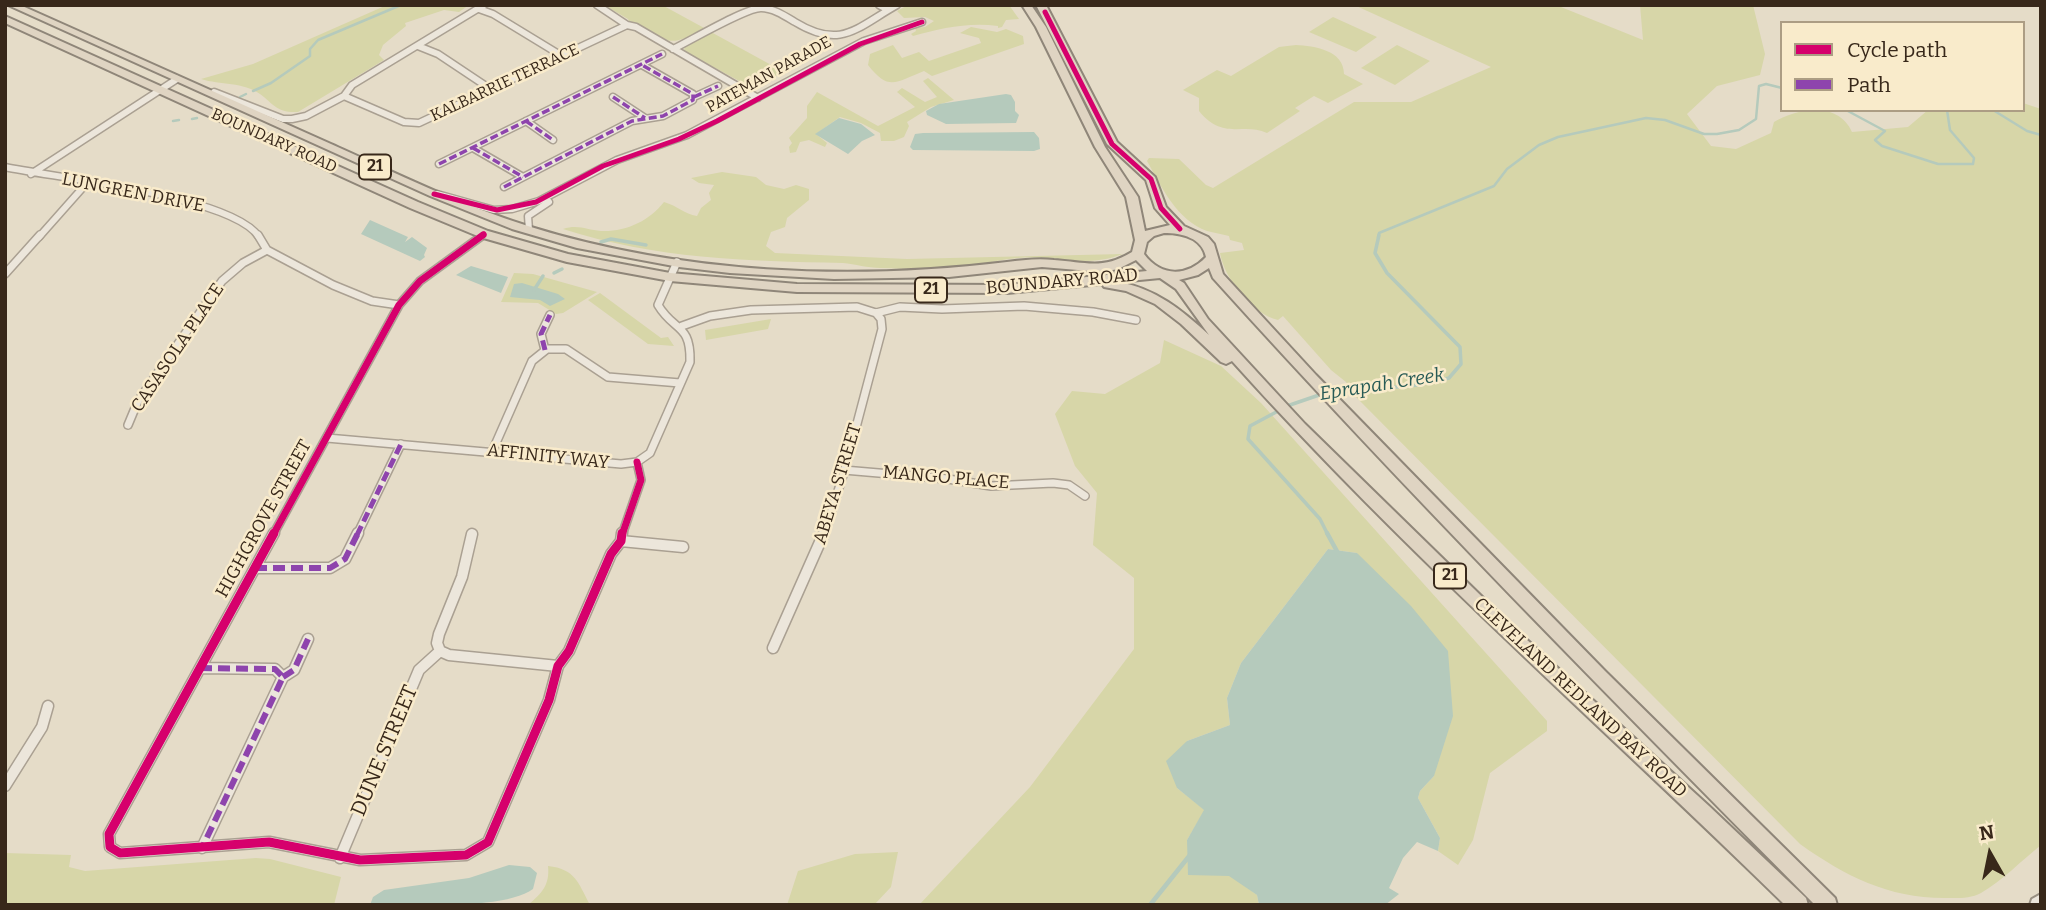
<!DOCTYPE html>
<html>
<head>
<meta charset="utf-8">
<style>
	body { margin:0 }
	#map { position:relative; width:2046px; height:910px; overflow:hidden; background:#e5dcc8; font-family:Bitter,serif }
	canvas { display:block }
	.frame { position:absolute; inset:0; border:7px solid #38281a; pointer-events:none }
	.legend { position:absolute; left:1780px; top:21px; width:245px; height:91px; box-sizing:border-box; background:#f9ebcb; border:2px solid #ac9d84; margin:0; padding:9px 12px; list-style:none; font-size:21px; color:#38281a }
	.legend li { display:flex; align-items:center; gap:14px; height:35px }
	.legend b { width:35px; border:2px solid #ac9d84 }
	.north { position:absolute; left:1955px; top:819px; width:70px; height:70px; -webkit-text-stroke:5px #f9ebcb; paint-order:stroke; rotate:351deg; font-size:19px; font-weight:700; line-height:28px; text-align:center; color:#38281a }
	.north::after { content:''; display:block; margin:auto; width:24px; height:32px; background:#38281a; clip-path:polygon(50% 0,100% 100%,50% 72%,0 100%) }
</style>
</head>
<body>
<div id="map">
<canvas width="2046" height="910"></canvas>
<div class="frame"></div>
<ul class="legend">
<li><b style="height:9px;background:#d6006c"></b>Cycle path</li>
<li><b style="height:9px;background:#8e44ad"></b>Path</li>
</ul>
<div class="north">N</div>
</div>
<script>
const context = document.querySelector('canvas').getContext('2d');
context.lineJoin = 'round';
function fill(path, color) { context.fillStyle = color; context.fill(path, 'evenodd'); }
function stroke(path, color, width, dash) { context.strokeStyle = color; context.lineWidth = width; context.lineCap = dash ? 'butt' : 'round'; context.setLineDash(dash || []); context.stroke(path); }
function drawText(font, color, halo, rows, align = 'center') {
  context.font = font + ' Bitter,serif'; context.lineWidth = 5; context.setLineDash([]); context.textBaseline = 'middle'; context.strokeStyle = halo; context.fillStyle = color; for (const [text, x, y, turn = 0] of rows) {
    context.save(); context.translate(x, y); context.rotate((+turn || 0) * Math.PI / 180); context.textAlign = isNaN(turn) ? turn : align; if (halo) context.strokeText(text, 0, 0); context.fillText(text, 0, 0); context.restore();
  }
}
fill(new Path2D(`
	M 387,5 L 469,5 L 459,12 L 444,10 L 405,23 L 406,26 L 383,45 L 379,55 L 384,60 L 298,112 C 276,113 274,104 260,94 C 244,82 220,85 201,79 L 253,64 Z
	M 604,5 L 662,5 L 706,29 C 657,53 673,35 630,23 L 628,19 Z
	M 908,5 L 1009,5 L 1019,19 L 1006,20 L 1002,27 L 998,28 L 998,26 C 969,22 941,28 913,36 L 911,34 L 916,31 L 915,28 L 925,27 L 934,21 L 925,17 L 904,18 L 897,11 Z
	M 1354,5 L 1556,5 L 1643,40 L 1640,5 L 1753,5 L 1765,54 L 1760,75 L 1717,86 L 1687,114 L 1711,146 L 1736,149 L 1771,133 L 1774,122 C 1798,108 1838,101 1852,132 L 1908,127 L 1928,110 L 2023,110 L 2023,103 L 2041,109 L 2041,845 C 2022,860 2002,881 1981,893 C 1970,899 1957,898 1944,898 C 1888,898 1845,876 1800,844 L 1355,396 L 1346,382 L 1331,370 L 1283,316 L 1278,320 C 1252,314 1224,278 1220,253 L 1244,250 L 1242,243 L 1230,240 L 1229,236 C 1222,234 1214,233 1207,231 C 1177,220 1162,188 1147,161 L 1149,158 L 1179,159 L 1206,185 L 1213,188 L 1354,102 L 1411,102 L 1491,67 Z
	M 1333,17 L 1377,37 L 1356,52 L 1309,32 Z
	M 971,27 L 997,32 L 1006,29 L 1023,36 L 1024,44 L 932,76 L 924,71 C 896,82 889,92 868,65 L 870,54 L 893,45 L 902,58 L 919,52 L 929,61 L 981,43 L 979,38 L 960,33 Z
	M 711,32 L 784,72 L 752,88 L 684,51 L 685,45 Z
	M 1296,45 C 1314,46 1344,50 1344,74 L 1363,84 L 1328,103 L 1314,96 L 1295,108 L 1300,111 L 1267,133 C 1244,122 1223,141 1199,111 L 1199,98 L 1183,90 L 1217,70 L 1231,76 L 1279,47 Z
	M 1397,45 L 1430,61 L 1395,85 L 1361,68 Z
	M 928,78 L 954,100 L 931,107 L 907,122 L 909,126 L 904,137 L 894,141 L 881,141 L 880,133 L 861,123 L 840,117 L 816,134 L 827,143 L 825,147 L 809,140 L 800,142 L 796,152 L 790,153 L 789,147 L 792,143 L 789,138 L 807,118 L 807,106 L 817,92 L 878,126 L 915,107 L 897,92 L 902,88 L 925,102 L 937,97 L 923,81 Z
	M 722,172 L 756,177 L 766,185 L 784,189 L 796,185 L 809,189 L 809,200 L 787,218 L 785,227 L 771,232 L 766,246 L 775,253 L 907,259 L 1123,254 C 1082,269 1058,255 1018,258 C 999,259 980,266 960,267 C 934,270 906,269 880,268 C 868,268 855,264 843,263 C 746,261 656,259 563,229 C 578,224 587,230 601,231 C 626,232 649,221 664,202 C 678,206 684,214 697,216 L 701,208 L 711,200 L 709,193 L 714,185 L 699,183 L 691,178 Z
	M 514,273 L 533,274 L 597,292 L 563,313 L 556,314 L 538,303 L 501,302 Z
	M 600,293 L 661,338 L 668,337 L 674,346 L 648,344 L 588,300 Z
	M 771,319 L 768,329 L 706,340 L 705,330 Z
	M 1164,340 L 1221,366 L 1261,403 L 1547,721 L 1547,731 L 1490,773 L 1473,840 L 1458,865 L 1438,851 L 1440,838 L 1418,798 L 1420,791 L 1434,776 L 1357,553 L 1328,549 L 1241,663 L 1227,698 L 1230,725 L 1187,741 L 1177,788 L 1205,810 L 1187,840 L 1257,895 L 1259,905 L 919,905 L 1030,787 L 1134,649 L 1134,578 L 1093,545 L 1097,493 L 1075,466 L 1055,414 L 1072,391 L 1105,394 L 1160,363 Z
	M 898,852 L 891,887 L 874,905 L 787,905 L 798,871 L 855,854 Z
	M 5,853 L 71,855 L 69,867 L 85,871 L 256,858 L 270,859 L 341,877 L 334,905 L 5,905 Z
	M 548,866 C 575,869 578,882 590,905 L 528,905 C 542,893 550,885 548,866 Z`), '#d7d6a8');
fill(new Path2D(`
	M 1006,94 L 1011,95 L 1015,102 L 1015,111 L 1019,115 L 1016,123 L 946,124 L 927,115 L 926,111 L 939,104 Z
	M 839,118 L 861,124 L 875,135 L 862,141 L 848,154 L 815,134 Z
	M 1034,132 L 1039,138 L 1040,149 L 1034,151 L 913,150 L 910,147 L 915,134 L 923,133 Z
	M 370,220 L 408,237 L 405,242 L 412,237 L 427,248 L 424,255 L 425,257 L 420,261 L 361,234 Z
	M 471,266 L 508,277 L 501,293 L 456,275 Z
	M 522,283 L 558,294 L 565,299 L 550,306 L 540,300 L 510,297 L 514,284 Z
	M 1328,549 L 1357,553 L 1411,606 L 1448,651 L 1453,716 L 1434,776 L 1420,791 L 1418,798 L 1440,838 L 1438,851 L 1417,842 L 1403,858 L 1389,888 L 1399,894 L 1385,905 L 1259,905 L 1257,895 L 1229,876 L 1188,875 L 1187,840 L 1204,810 L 1177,788 L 1166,761 L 1187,741 L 1230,725 L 1227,698 L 1241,663 Z
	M 509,865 L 530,867 L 537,873 L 533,889 C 505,910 408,905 370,905 L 373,897 L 384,890 L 469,878 Z`), '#b5cabc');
stroke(new Path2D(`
	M 253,91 L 271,83 L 310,56 L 310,49 L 318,40 L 401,5
	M 240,97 L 246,94
	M 1846,110 L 1885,131 L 1875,140 L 1882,146 L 1938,164 L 1973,164 L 1974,158 L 1950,130 L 1947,110
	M 1993,110 L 2027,131 L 2041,135
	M 192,119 L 197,118
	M 173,121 L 179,120
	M 1378,237 L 1379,233 L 1494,186 L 1507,169 L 1539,145 L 1558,137 L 1646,118 L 1665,120 L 1704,134 L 1717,134 L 1739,130 L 1756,119 L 1759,86 L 1766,84 L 1782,88`), '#b5cabc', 2.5);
stroke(new Path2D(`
	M 601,242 L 611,239 L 646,245
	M 554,273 L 562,269
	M 534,290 L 543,276
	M 1330,393 L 1418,385 L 1449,378 L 1461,364 L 1460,347 L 1387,273 L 1375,253 L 1379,235
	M 1287,406 L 1322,394
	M 1280,410 L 1250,426 L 1248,439 L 1320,519 L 1328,535`), '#b5cabc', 3.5);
stroke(new Path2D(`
	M 1327,533 L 1339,555
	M 1150,905 L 1190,855`), '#b5cabc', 4.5);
const minorFar2 = new Path2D(`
	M 597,5 L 627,25 L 636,27 L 758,98
	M 879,5 L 888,10
	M 479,9 L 493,14 L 562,56
	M 418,46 L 438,54 L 489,88
	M 673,49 C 690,41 745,8 761,8 C 773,8 785,16 795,22 C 841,50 856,28 897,5
	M 214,92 L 283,119 L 292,119 L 306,116 L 344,96 L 352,85 L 484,5
	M 344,96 L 404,122 L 419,123 L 627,25
	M 613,97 L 645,118
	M 694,97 L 718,86
	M 526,121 L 553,140
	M 473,148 L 523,177
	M 439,164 L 662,54
	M 5,167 C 56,178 233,196 259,237
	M 31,174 L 177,79
	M 504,187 L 632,121 L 663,116 L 693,100 L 693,94 L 642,65
	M 437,194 L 494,210 L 512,209 L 539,201 L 617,160 L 687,135 L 864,41 L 922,22
	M 529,230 L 528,216 L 549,202
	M 39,237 L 86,184
	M 480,237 L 484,234`);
const minorFar1 = new Path2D(`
	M 258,235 L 267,250 L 333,285 L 372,301 L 399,305
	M 5,274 L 40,235
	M 682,326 L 710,316 L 751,310 L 857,307 L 876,313 L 900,307 L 942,309 L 1024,306 L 1093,312 L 1136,320
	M 545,350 L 541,334 L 550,315
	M 128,425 L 138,401 L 222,281 L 243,263 L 267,250
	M 327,438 L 621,464 L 637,462 L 650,453 L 690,362 C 691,323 674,332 658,305 L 677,262
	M 492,452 L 532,361 L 547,349 L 566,349 L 608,377 L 680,383
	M 844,470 L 948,479 L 991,486 L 1053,483 L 1069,485 L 1085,496
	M 273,535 L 399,305 L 420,281 L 483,235
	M 357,535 L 401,444
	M 622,535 L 641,480 L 637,462
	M 824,535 L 845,469 L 882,329 L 881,319 L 876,313`);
const minor = new Path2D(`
	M 274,533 L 109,834 L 110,847 L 120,853 L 269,842 L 360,860 L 466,855 L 488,842 L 549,700 L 558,666 L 569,651 L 611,554 L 621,541 L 622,533
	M 472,534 L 462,577 L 439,634 L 437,643 L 440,651 L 449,655 L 558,666
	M 621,541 L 683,547
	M 255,568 L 330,568 L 345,559 L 358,533
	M 773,648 L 824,533
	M 200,668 L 275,669 L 283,677 L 202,848
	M 283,677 L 294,670 L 308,639
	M 5,786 L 42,727 L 48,706
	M 340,858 L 419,670 L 440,651`);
const secondary = new Path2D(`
	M 2041,894 L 2041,905 L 2030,905 L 2032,899 Z`);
const trunk = new Path2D(`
	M 8,5 L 20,5 C 124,51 227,98 331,144 C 396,173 462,206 531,227 C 683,274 850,281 1007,262 C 1022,260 1038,258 1054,260 C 1085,262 1103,270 1132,252 L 1135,240 L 1126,197 L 1095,147 L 1036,27 L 1022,5 L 1031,5 L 1046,27 L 1105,147 L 1138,197 L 1145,231 L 1170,225 L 1155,208 L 1146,180 L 1107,144 L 1036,5 L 1046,5 L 1117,142 L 1155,177 L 1166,207 L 1184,226 L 1208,237 L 1214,244 L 1223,274 L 1316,375 L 1605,671 L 1835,898 L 1837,905 L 1815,905 C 1611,699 1407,493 1213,278 L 1209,268 L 1198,275 L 1179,280 L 1184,283 L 1208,319 L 1305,424 L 1514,628 L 1709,806 L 1806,898 L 1808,905 L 1785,905 C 1600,724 1405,554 1232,361 L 1226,364 L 1221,362 L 1181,324 L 1155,304 L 1126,291 L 1104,287 L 1102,284 L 1007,293 L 797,292 L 670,281 L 567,262 L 480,237 L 410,208 L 5,23 L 5,16 L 418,202 L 488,231 L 568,254 L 670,273 L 797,284 L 1007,285 L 1147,271 L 1136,260 L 1118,269 L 1102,272 L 1042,267 L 949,277 L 834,279 L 730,273 L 679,267 L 577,248 L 512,229 L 430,196 ZM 1164,233 C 1182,233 1202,238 1206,257 C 1187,277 1161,277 1144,254 L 1147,242 L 1154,236 ZM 1160,278 L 1176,289 L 1209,335 C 1182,310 1156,289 1119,282 Z`);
stroke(minorFar2, '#aaa092', 9);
stroke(minorFar1, '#aaa092', 10);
stroke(minor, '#aaa092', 13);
stroke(secondary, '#999082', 4);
stroke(trunk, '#8f8679', 4);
stroke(minorFar2, '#ece6db', 6);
stroke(minorFar1, '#ece6db', 7);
stroke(minor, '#ece6db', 10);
fill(secondary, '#ece6db');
fill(trunk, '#dfd4c2');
stroke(new Path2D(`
	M 613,97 L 645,118
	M 694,97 L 718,86
	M 526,121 L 553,140
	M 473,148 L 523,177
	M 439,164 L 662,54
	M 504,187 L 632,121 L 663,116 L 693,100 L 693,94 L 642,65`), '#8e44ad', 3.5, [8, 3.5]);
stroke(new Path2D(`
	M 545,350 L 541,334 L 550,315
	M 357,535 L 401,444`), '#8e44ad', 5, [10, 5]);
stroke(new Path2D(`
	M 255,568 L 330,568 L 345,559 L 358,533
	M 200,668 L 275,669 L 283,677 L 202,848
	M 283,677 L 294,670 L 308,639`), '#8e44ad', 6, [12, 6]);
stroke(new Path2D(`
	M 1045,12 L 1112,144 L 1151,179 L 1161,208 L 1180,229
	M 434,194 L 497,210 L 536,202 L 603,166 L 679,139 L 717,121 L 860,44 L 922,22
	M 480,237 L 484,234`), '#d6006c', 5);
stroke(new Path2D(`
	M 273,535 L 399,305 L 420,281 L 483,235
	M 622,535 L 641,480 L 637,462`), '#d6006c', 7);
stroke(new Path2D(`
	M 274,533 L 109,834 L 110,847 L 120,853 L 269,842 L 360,860 L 466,855 L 488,842 L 549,700 L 558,666 L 569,651 L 611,554 L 621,541 L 622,533`), '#d6006c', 9);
drawText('16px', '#38281a', '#f9ebcb', [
	["PATEMAN PARADE",769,75,-29],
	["KALBARRIE TERRACE",505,83,-25],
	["BOUNDARY ROAD",274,141,24]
]);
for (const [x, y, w] of [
	[375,167,32],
	[931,290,32],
	[1450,576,32]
]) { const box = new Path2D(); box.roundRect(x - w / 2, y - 12.5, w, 25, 5); context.fillStyle = '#f9ebcb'; context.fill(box); stroke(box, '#38281a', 2); }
drawText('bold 16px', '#38281a', null, [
	["21",375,167],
	["21",931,290],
	["21",1450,576]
]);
drawText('18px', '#38281a', '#f9ebcb', [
	["LUNGREN DRIVE",133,193,11],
	["BOUNDARY ROAD",1062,282,-5],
	["CASASOLA PLACE",178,348,-56],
	["AFFINITY WAY",548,457,6],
	["MANGO PLACE",946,478,5],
	["ABEYA STREET",838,484,-73],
	["HIGHGROVE STREET",264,519,-61],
	["CLEVELAND REDLAND BAY ROAD",1580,698,43]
]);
drawText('italic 19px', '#275a55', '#f9ebcb', [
	["Eprapah Creek",1382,385,-9]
]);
drawText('21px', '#38281a', '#f9ebcb', [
	["DUNE STREET",385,751,-67]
]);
</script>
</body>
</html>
